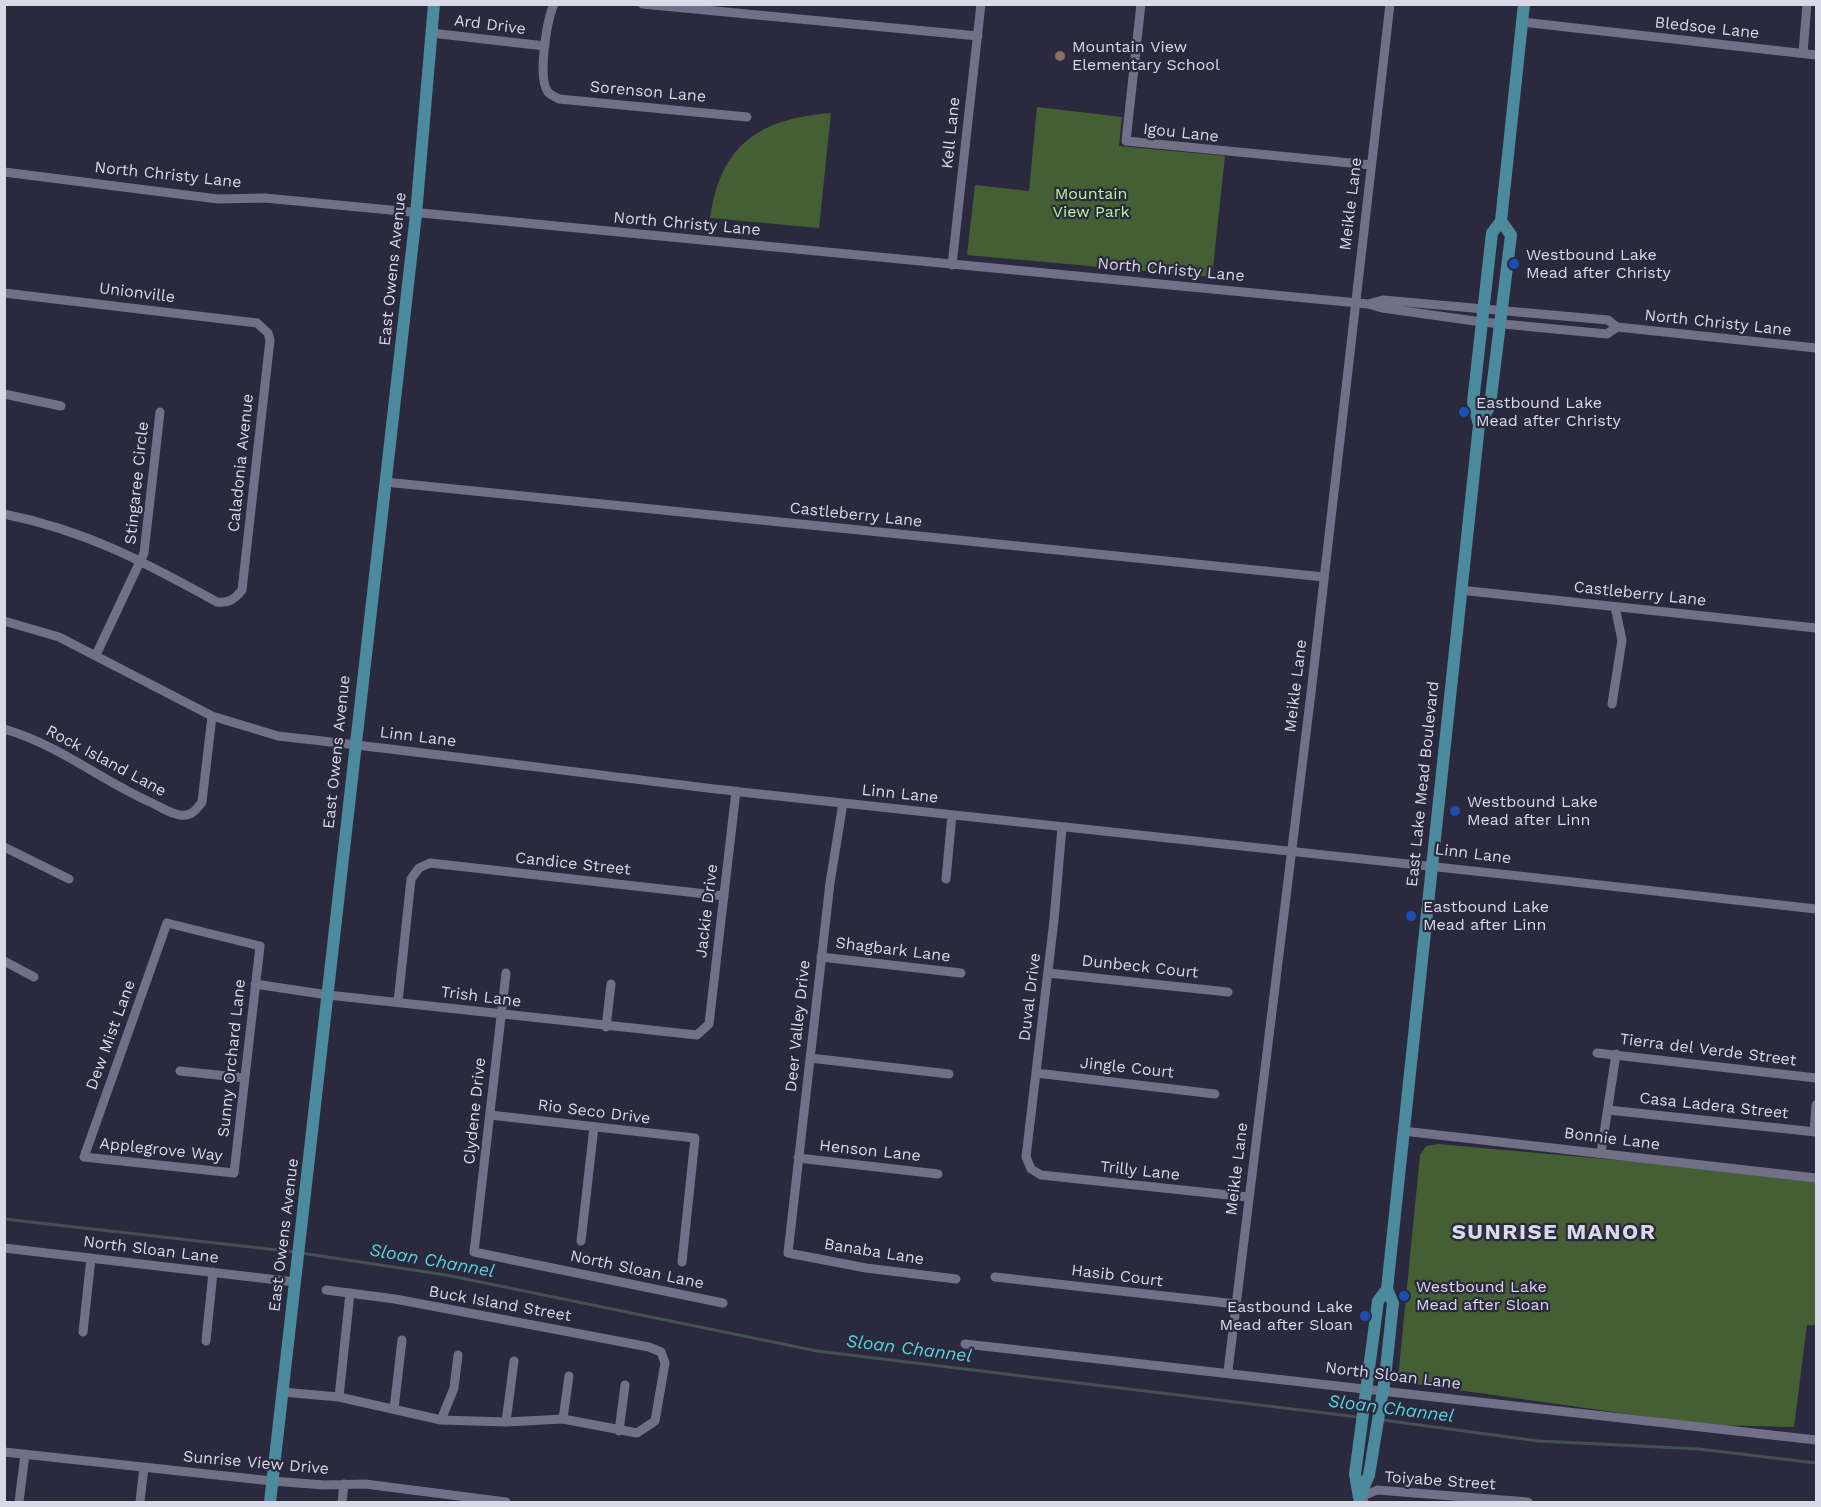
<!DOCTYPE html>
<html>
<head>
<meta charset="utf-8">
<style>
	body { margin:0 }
	#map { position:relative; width:1821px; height:1507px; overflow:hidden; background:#2b293e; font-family:"Work Sans",sans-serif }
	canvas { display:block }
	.frame { position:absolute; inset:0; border:6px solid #d9d9e7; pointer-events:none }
</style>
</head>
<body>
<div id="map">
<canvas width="1821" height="1507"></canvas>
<div class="frame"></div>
</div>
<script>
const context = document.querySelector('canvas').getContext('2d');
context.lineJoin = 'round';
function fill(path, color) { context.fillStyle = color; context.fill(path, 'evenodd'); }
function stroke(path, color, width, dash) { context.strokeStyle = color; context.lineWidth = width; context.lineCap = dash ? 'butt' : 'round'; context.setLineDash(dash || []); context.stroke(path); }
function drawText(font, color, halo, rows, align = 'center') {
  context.font = font + ' "Work Sans",sans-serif'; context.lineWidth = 4.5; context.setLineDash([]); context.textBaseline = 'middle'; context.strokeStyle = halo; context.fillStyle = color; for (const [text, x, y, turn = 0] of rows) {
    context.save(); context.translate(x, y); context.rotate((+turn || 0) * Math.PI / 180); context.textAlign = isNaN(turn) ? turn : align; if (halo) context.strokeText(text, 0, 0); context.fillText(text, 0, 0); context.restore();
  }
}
fill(new Path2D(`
	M 1037,107 L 1122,117 L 1119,146 L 1225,156 L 1212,277 L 967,255 L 975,185 L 1029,191 Z
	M 831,113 L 819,228 L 710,218 C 721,144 759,119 831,113 Z
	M 1438,1144 L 1816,1178 L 1816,1325 L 1807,1325 L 1794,1427 L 1706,1425 L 1408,1383 L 1398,1378 L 1420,1155 L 1426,1146 Z`), '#435f33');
stroke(new Path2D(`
	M 4,1219 L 295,1252
	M 301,1253 L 446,1275 L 817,1351 L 1358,1417
	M 1383,1420 L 1538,1441 L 1699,1449 L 1816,1463`), '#455055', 3);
stroke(new Path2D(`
	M 554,4 C 547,20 537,78 548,92 C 550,95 556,97 559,99 L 747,117
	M 642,4 L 978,36
	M 1141,4 L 1126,141 L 1371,165
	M 1522,22 L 1816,55
	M 431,33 L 545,46
	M 1803,53 L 1807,4
	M 4,172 L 218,199 L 265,198 L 1368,304 L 1382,308 L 1482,322 L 1607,334 L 1617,327
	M 952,265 L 981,4
	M 4,293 L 257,323 L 268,333 L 270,340 L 242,590 C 234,600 229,603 217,602 C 144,562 88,531 4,514
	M 1368,304 L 1383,300 L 1608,320 L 1617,327 L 1816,348
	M 4,394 L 61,406
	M 385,482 L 1324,577
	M 1460,590 L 1816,628
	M 4,621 L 59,637 L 212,716 L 278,736 C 432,753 587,774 741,792 C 1100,832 1458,868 1816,909
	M 96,655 L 144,553 L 160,412
	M 1612,704 L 1622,640 L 1615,607
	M 4,729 C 57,744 101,780 150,802 C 159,806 170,814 180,815 C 191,817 196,810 202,802 L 212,716
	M 843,803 L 830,883 L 788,1253 L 866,1268 L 956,1279
	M 1062,827 L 1054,920 L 1026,1157 L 1031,1169 L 1041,1175 L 1248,1197
	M 4,847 L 69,879
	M 946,879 L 952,815
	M 167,923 L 260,946 L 234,1173 L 84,1157 Z
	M 821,957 L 961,973
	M 4,961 L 34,977
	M 506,973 L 474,1252 L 723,1303
	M 1048,973 L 1228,992
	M 255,984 L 328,995 L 697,1035 L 709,1024 L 736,791
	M 398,1002 L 411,879 L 419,868 L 430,863 L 724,896
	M 606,1027 L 611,984
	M 1597,1053 L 1816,1078
	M 810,1058 L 949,1074
	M 180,1071 L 245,1078
	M 1036,1073 L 1215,1094
	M 1608,1110 L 1816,1132
	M 490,1115 L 695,1138 L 682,1262
	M 1403,1131 L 1816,1178
	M 1814,1132 L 1816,1105
	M 1601,1153 L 1616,1054
	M 798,1158 L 938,1174
	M 581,1241 L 594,1127
	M 4,1248 L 295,1282
	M 995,1277 L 1236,1304
	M 83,1332 L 91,1258
	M 206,1341 L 213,1272
	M 965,1344 L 1816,1440
	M 1228,1371 L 1311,693 L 1390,4
	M 282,1392 L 339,1397 L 441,1420 L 506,1422 L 563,1419 L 637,1433 L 655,1421 L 665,1363 L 661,1352 L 649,1347 L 395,1299 L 326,1290
	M 339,1397 L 350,1293
	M 394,1409 L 402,1340
	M 563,1419 L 569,1376
	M 441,1420 L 454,1388 L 458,1355
	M 506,1422 L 514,1361
	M 619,1431 L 625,1385
	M 4,1452 L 272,1481 L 324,1485 L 365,1484 L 506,1502
	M 19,1502 L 25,1454
	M 140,1502 L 144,1467
	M 342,1502 L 344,1484
	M 1364,1502 L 1359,1498 L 1377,1490 L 1528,1502`), '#717088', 9);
stroke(new Path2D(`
	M 1479,425 L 1490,405 L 1511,235 L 1501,221
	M 1359,1498 L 1355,1474 L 1378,1301 L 1387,1289 L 1479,425 L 1473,402 L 1492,233 L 1501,221 L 1524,4
	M 1359,1498 L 1369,1475 L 1385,1378 L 1393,1303 L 1387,1289
	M 270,1502 L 416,214 L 434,4`), '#4c8a9d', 12);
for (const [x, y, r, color] of [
	[1060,56,6,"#8d6e63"],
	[1514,264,6,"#1a4fb4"],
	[1464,412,6,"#1a4fb4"],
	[1455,811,6,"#1a4fb4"],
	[1411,916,6,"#1a4fb4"],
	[1404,1296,6,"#1a4fb4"],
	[1365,1316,6,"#1a4fb4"]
]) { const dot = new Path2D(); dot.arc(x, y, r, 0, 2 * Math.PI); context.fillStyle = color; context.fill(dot); stroke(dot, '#2b293e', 2); }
drawText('16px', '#d9d9e7', '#2b293e', [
	["Ard Drive",490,25,7],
	["Bledsoe Lane",1707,28,6],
	["Sorenson Lane",648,92,5],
	["Kell Lane",951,133,-84],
	["Igou Lane",1181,133,6],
	["North Christy Lane",168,175,6],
	["Meikle Lane",1351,204,-83],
	["North Christy Lane",687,224,5],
	["East Owens Avenue",393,269,-84],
	["North Christy Lane",1171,270,5],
	["Unionville",137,293,7],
	["North Christy Lane",1718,323,6],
	["Caladonia Avenue",241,463,-84],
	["Stingaree Circle",137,483,-84],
	["Castleberry Lane",856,515,6],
	["Castleberry Lane",1640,594,6],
	["Meikle Lane",1296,686,-83],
	["Linn Lane",418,737,7],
	["East Owens Avenue",337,752,-84],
	["Rock Island Lane",106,761,28],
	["East Lake Mead Boulevard",1423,784,-84],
	["Linn Lane",900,794,6],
	["Linn Lane",1473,854,7],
	["Candice Street",573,864,6],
	["Jackie Drive",707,911,-83],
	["Shagbark Lane",893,950,7],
	["Dunbeck Court",1140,967,6],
	["Trish Lane",481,997,7],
	["Duval Drive",1030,997,-83],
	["Deer Valley Drive",798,1026,-84],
	["Dew Mist Lane",111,1035,-70],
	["Tierra del Verde Street",1708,1050,7],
	["Sunny Orchard Lane",232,1058,-84],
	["Jingle Court",1127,1068,6],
	["Casa Ladera Street",1714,1106,6],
	["Clydene Drive",475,1111,-84],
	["Rio Seco Drive",594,1112,7],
	["Bonnie Lane",1612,1139,7],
	["Applegrove Way",161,1150,6],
	["Henson Lane",870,1151,6],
	["Meikle Lane",1237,1169,-83],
	["Trilly Lane",1140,1171,6],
	["East Owens Avenue",284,1235,-83],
	["North Sloan Lane",151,1250,7],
	["Banaba Lane",874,1252,9],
	["North Sloan Lane",637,1270,12],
	["Hasib Court",1117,1276,7],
	["Buck Island Street",500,1304,10],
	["North Sloan Lane",1393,1376,7],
	["Sunrise View Drive",256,1463,5],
	["Toiyabe Street",1440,1481,4]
]);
drawText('16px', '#d9d9e7', '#2b293e', [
	["Mountain View",1072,47],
	["Elementary School",1072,65],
	["Westbound Lake",1526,255],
	["Mead after Christy",1526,273],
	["Eastbound Lake",1476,403],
	["Mead after Christy",1476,421],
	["Westbound Lake",1467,802],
	["Mead after Linn",1467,820],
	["Eastbound Lake",1423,907],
	["Mead after Linn",1423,925],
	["Westbound Lake",1416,1287],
	["Mead after Sloan",1416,1305],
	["Eastbound Lake",1353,1307,"right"],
	["Mead after Sloan",1353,1325,"right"]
], 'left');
drawText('16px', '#b7f696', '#2b293e', [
	["Mountain",1091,194],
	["View Park",1091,212]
]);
drawText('italic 18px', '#54d5dd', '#2b293e', [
	["Sloan Channel",432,1261,10],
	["Sloan Channel",909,1349,7],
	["Sloan Channel",1391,1409,7]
]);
context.letterSpacing = '1.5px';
drawText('bold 22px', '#d9d9e7', '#2b293e', [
	["SUNRISE MANOR",1554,1233]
]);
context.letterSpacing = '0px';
</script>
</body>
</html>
